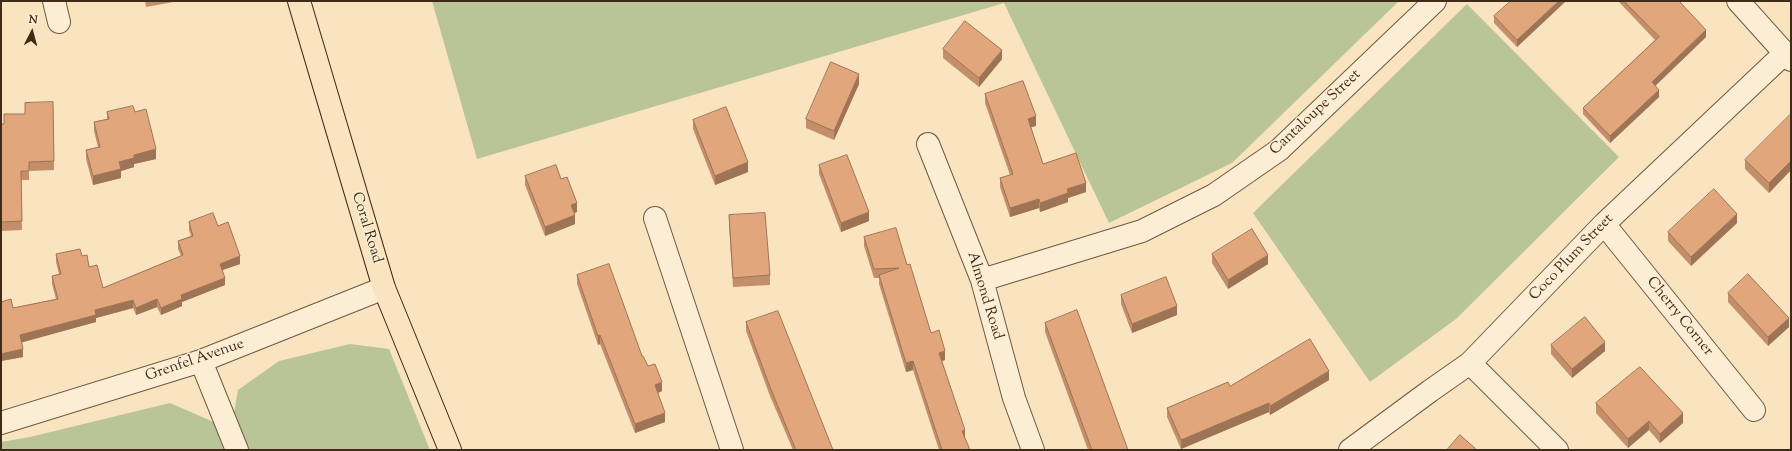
<!DOCTYPE html>
<html>
<head>
<meta charset="utf-8">
<style>
	body { margin:0 }
	#map { position:relative; width:1792px; height:451px; overflow:hidden; background:#fae3bf; font-family:"Sorts Mill Goudy",serif }
	canvas { display:block }
	.frame { position:absolute; inset:0; border:2px solid #3e2b18; pointer-events:none }
	.north { position:absolute; left:12px; top:12px; width:40px; height:40px; -webkit-text-stroke:3px #fcedd5; paint-order:stroke; rotate:6deg; font-size:11px; font-weight:700; line-height:16px; text-align:center; color:#3e2b18 }
	.north::after { content:''; display:block; margin:auto; width:14px; height:18px; background:#3e2b18; clip-path:polygon(50% 0,100% 100%,50% 72%,0 100%) }
</style>
</head>
<body>
<div id="map">
<canvas width="1792" height="451"></canvas>
<div class="frame"></div>
<div class="north">N</div>
</div>
<script>
const context = document.querySelector('canvas').getContext('2d');
context.lineJoin = 'round';
function fill(path, color) { context.fillStyle = color; context.fill(path, 'evenodd'); }
function stroke(path, color, width, dash) { context.strokeStyle = color; context.lineWidth = width; context.lineCap = dash ? 'butt' : 'round'; context.setLineDash(dash || []); context.stroke(path); }
function drawText(font, color, halo, rows, align = 'center') {
  context.font = font + ' "Sorts Mill Goudy",serif'; context.lineWidth = 3; context.setLineDash([]); context.textBaseline = 'middle'; context.strokeStyle = halo; context.fillStyle = color; for (const [text, x, y, turn = 0] of rows) {
    context.save(); context.translate(x, y); context.rotate((+turn || 0) * Math.PI / 180); context.textAlign = isNaN(turn) ? turn : align; if (halo) context.strokeText(text, 0, 0); context.fillText(text, 0, 0); context.restore();
  }
}
fill(new Path2D(`
	M 432,1 L 1399,1 L 1232,163 L 1109,223 L 1004,3 L 477,159 Z
	M 1467,4 L 1619,157 L 1456,319 L 1370,382 L 1253,213 Z
	M 350,344 L 389,349 L 430,450 L 249,450 L 234,413 L 238,390 L 279,361 Z
	M 170,403 L 216,423 L 226,450 L 1,450 L 1,442 L 30,437 Z`), '#b9c596');
const minor = new Path2D(`
	M 54,1 L 59,22
	M 1738,1 L 1791,60
	M 928,144 L 982,280 L 1014,398 L 1033,450
	M 655,218 L 732,450
	M 1604,224 L 1754,410
	M 982,280 L 1142,231 L 1214,195 L 1279,150 L 1435,1
	M 201,361 L 237,450
	M 1470,363 L 1557,450
	M 1,423 L 201,361 L 384,288
	M 1350,450 L 1430,391 L 1470,363 L 1604,224 L 1784,54`);
const major = new Path2D(`
	M 299,1 L 384,288 L 450,450`);
stroke(minor, '#6d5942', 24);
stroke(major, '#3e2b18', 24);
stroke(minor, '#fcedd5', 22);
stroke(major, '#fae3bf', 22);
fill(new Path2D(`
	M 145,1 L 179,1 L 146,7 Z
	M 1566,1 L 1517,47 L 1494,23 L 1494,16 Z
	M 1618,1 L 1679,1 L 1706,37 L 1655,86 L 1659,97 L 1610,143 L 1583,114 L 1583,108 L 1655,40 Z
	M 943,49 L 1002,59 L 979,87 L 943,58 Z
	M 859,84 L 834,140 L 806,128 L 806,119 Z
	M 985,94 L 1036,126 L 1031,127 L 1043,164 L 1086,192 L 1068,198 L 1068,202 L 1040,212 L 1039,208 L 1010,217 L 1000,187 L 1000,178 L 1010,175 L 985,103 Z
	M 53,102 L 54,170 L 29,171 L 29,180 L 21,180 L 22,230 L 1,231 L 1,124 L 4,124 L 25,114 Z
	M 107,112 L 135,112 L 156,159 L 134,164 L 134,167 L 121,171 L 121,178 L 93,185 L 86,159 L 86,150 L 98,147 L 94,131 L 94,122 L 107,119 Z
	M 1791,116 L 1791,170 L 1769,193 L 1745,169 L 1745,160 Z
	M 693,120 L 748,172 L 715,185 L 693,129 Z
	M 819,165 L 869,221 L 841,232 L 819,174 Z
	M 525,176 L 561,179 L 577,212 L 574,213 L 575,224 L 545,236 L 525,185 Z
	M 729,215 L 770,275 L 770,285 L 733,287 L 729,224 Z
	M 189,222 L 218,226 L 240,264 L 222,270 L 225,285 L 182,302 L 182,306 L 161,315 L 157,307 L 136,315 L 133,308 L 96,318 L 96,322 L 21,342 L 23,357 L 1,361 L 1,302 L 13,308 L 56,299 L 52,284 L 52,276 L 59,274 L 56,262 L 56,254 L 82,256 L 103,288 L 181,256 L 178,249 L 178,241 L 191,236 L 189,230 Z
	M 1737,223 L 1691,266 L 1668,241 L 1668,232 Z
	M 864,237 L 907,265 L 931,333 L 945,360 L 942,361 L 965,438 L 970,450 L 939,450 L 913,370 L 906,372 L 879,284 L 879,278 L 874,278 L 864,246 Z
	M 1212,254 L 1268,264 L 1228,289 L 1212,263 Z
	M 577,275 L 642,356 L 662,391 L 658,393 L 665,422 L 635,433 L 600,344 L 598,345 L 577,284 Z
	M 1728,293 L 1789,327 L 1768,346 L 1728,302 Z
	M 1121,295 L 1177,315 L 1132,333 L 1121,304 Z
	M 746,322 L 833,450 L 793,450 L 770,396 L 746,331 Z
	M 1045,323 L 1128,450 L 1088,450 L 1045,332 Z
	M 1551,345 L 1605,351 L 1572,378 L 1551,354 Z
	M 1329,380 L 1270,415 L 1269,412 L 1181,449 L 1167,417 L 1167,408 L 1230,386 Z
	M 1596,403 L 1683,423 L 1660,443 L 1649,430 L 1628,448 L 1596,413 Z`), '#c28f6a');
fill(new Path2D(`
	M 1559,1 L 1566,1 L 1517,47 L 1517,40 Z
	M 1706,30 L 1706,37 L 1652,89 L 1652,82 Z
	M 1002,50 L 1002,59 L 979,87 L 979,78 Z
	M 859,74 L 859,84 L 834,140 L 834,131 Z
	M 1659,90 L 1659,97 L 1610,143 L 1610,136 Z
	M 1036,116 L 1036,126 L 1028,128 L 1028,119 Z
	M 156,149 L 156,159 L 134,164 L 134,167 L 121,171 L 121,178 L 93,185 L 93,176 L 134,155 Z
	M 1791,161 L 1791,170 L 1769,193 L 1769,183 Z
	M 748,162 L 748,172 L 715,185 L 715,176 Z
	M 1086,183 L 1086,192 L 1068,198 L 1068,202 L 1040,212 L 1040,203 L 1067,189 Z
	M 1039,199 L 1039,208 L 1010,217 L 1010,208 Z
	M 577,203 L 577,212 L 571,214 L 571,205 Z
	M 869,212 L 869,221 L 841,232 L 841,223 Z
	M 1737,214 L 1737,223 L 1691,266 L 1691,257 Z
	M 575,215 L 575,224 L 545,236 L 545,227 Z
	M 1268,255 L 1268,264 L 1228,289 L 1228,280 Z
	M 240,256 L 240,264 L 220,271 L 220,264 Z
	M 225,278 L 225,285 L 182,302 L 182,306 L 161,315 L 161,308 L 181,295 Z
	M 157,299 L 157,307 L 136,315 L 136,308 Z
	M 133,300 L 133,308 L 96,318 L 96,322 L 20,343 L 20,335 L 95,310 Z
	M 1177,306 L 1177,315 L 1132,333 L 1132,324 Z
	M 1789,318 L 1789,327 L 1768,346 L 1768,337 Z
	M 600,335 L 600,344 L 598,345 L 598,336 Z
	M 1605,342 L 1605,351 L 1572,378 L 1572,369 Z
	M 23,349 L 23,357 L 1,361 L 1,354 Z
	M 945,351 L 945,360 L 939,362 L 939,353 Z
	M 913,361 L 913,370 L 906,372 L 906,363 Z
	M 1329,371 L 1329,380 L 1270,415 L 1270,406 Z
	M 662,382 L 662,391 L 655,394 L 655,385 Z
	M 1269,403 L 1269,412 L 1181,449 L 1181,440 Z
	M 665,413 L 665,422 L 635,433 L 635,424 Z
	M 1683,413 L 1683,423 L 1660,443 L 1660,434 Z
	M 1649,421 L 1649,430 L 1628,448 L 1628,439 Z
	M 965,430 L 965,439 L 962,431 Z`), '#9e7456');
const building = new Path2D(`
	M 1511,1 L 1559,1 L 1517,40 L 1494,16 Z
	M 1624,1 L 1679,1 L 1706,30 L 1652,82 L 1659,90 L 1610,136 L 1583,108 L 1659,37 Z
	M 965,21 L 1002,50 L 979,78 L 943,49 Z
	M 831,62 L 859,74 L 834,131 L 806,119 Z
	M 1023,81 L 1036,116 L 1028,119 L 1043,164 L 1076,153 L 1086,183 L 1067,189 L 1068,193 L 1040,203 L 1039,199 L 1010,208 L 1000,178 L 1013,174 L 985,94 Z
	M 53,102 L 54,161 L 29,162 L 29,171 L 21,171 L 22,221 L 1,222 L 1,124 L 4,124 L 4,114 L 25,114 L 25,103 Z
	M 133,106 L 135,112 L 146,109 L 156,149 L 134,155 L 134,158 L 119,162 L 121,169 L 93,176 L 86,150 L 100,147 L 94,122 L 109,119 L 107,112 Z
	M 726,107 L 748,162 L 715,176 L 693,120 Z
	M 1790,115 L 1791,116 L 1791,161 L 1769,183 L 1745,160 Z
	M 847,155 L 869,212 L 841,223 L 819,165 Z
	M 556,165 L 561,179 L 567,177 L 577,203 L 571,205 L 575,215 L 545,227 L 525,176 Z
	M 1714,189 L 1737,214 L 1691,257 L 1668,232 Z
	M 213,213 L 218,226 L 228,222 L 240,256 L 220,264 L 225,278 L 181,295 L 182,299 L 161,308 L 157,299 L 136,308 L 133,300 L 95,310 L 96,315 L 20,335 L 23,349 L 1,354 L 1,302 L 11,299 L 13,308 L 58,299 L 52,276 L 61,274 L 56,254 L 80,249 L 82,256 L 87,255 L 89,267 L 97,265 L 103,288 L 183,255 L 178,241 L 193,236 L 189,222 Z
	M 765,213 L 770,275 L 733,278 L 729,215 Z
	M 896,228 L 907,265 L 910,264 L 931,333 L 939,330 L 945,351 L 939,353 L 965,430 L 962,431 L 970,450 L 942,450 L 913,361 L 906,363 L 879,275 L 899,268 L 874,269 L 864,237 Z
	M 1252,229 L 1268,255 L 1228,280 L 1212,254 Z
	M 609,264 L 642,356 L 643,356 L 648,366 L 655,364 L 662,382 L 655,385 L 665,413 L 635,424 L 600,335 L 598,336 L 577,275 Z
	M 1748,274 L 1789,318 L 1768,337 L 1728,293 Z
	M 1166,277 L 1177,306 L 1132,324 L 1121,295 Z
	M 1077,310 L 1128,450 L 1092,450 L 1045,323 Z
	M 778,311 L 833,450 L 796,450 L 770,387 L 746,322 Z
	M 1585,317 L 1605,342 L 1572,369 L 1551,345 Z
	M 1310,339 L 1329,371 L 1270,406 L 1269,403 L 1181,440 L 1167,408 L 1228,382 L 1230,386 Z
	M 1640,367 L 1683,413 L 1660,434 L 1649,421 L 1628,439 L 1596,403 Z
	M 1460,435 L 1477,450 L 1447,450 Z`);
fill(building, '#e1a67b');
stroke(building, '#9e7456', 1);
drawText('15px', '#3e2b18', '#fcedd5', [
	["Cantaloupe Street",1316,113,-43],
	["Coral Road",366,228,73],
	["Coco Plum Street",1572,258,-46],
	["Almond Road",984,296,73],
	["Cherry Corner",1679,317,51],
	["Grenfel Avenue",195,361,-19]
]);
</script>
</body>
</html>
